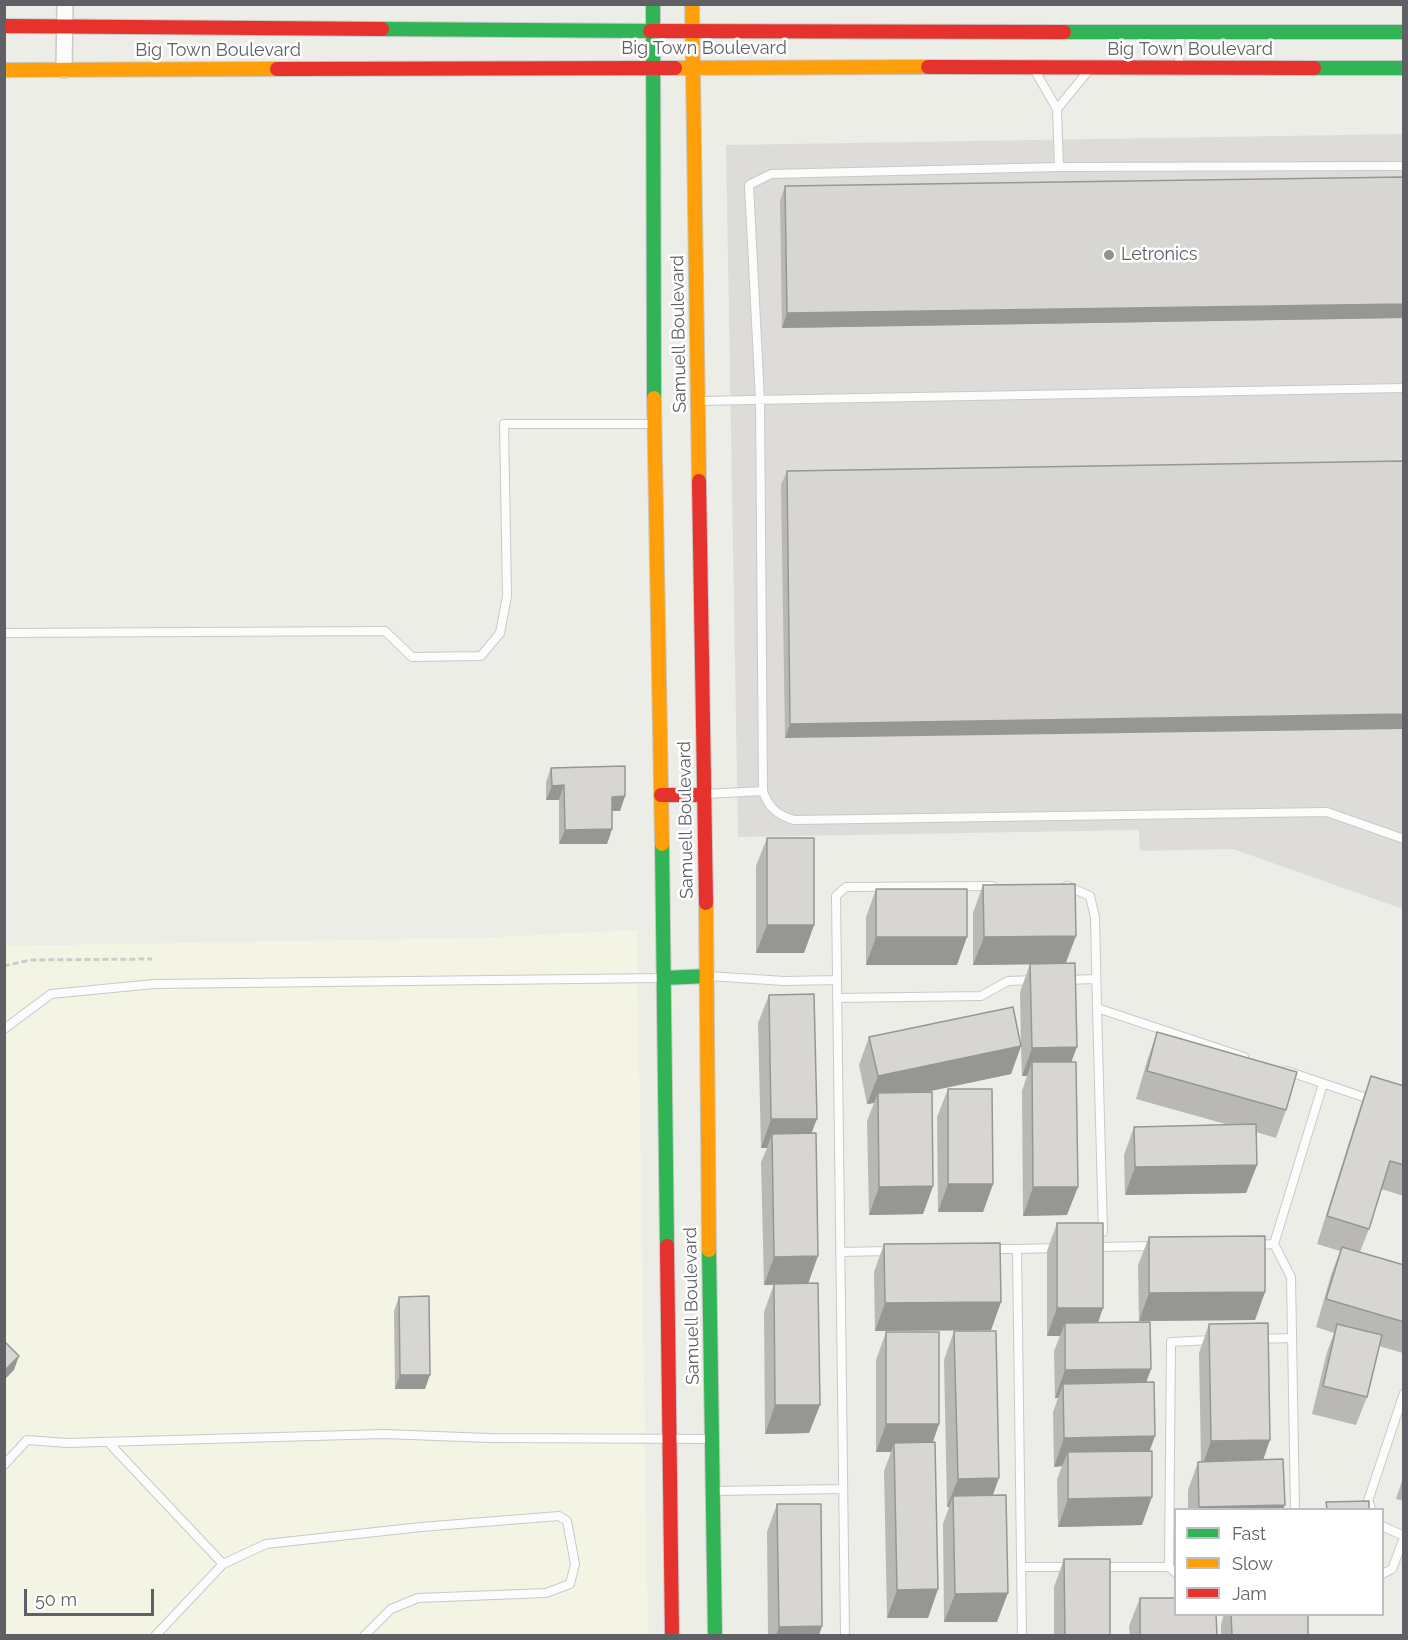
<!DOCTYPE html>
<html>
<head>
<meta charset="utf-8">
<style>
	body { margin:0 }
	#map { position:relative; width:1408px; height:1640px; overflow:hidden; background:#edede8; font-family:Raleway,sans-serif }
	canvas { display:block }
	.frame { position:absolute; inset:0; border:6px solid #5e6065; pointer-events:none }
	.legend { position:absolute; left:1174px; top:1508px; width:210px; height:108px; box-sizing:border-box; background:#fff; border:2px solid #bfbfc1; margin:0; padding:8px 10px; list-style:none; font-size:18px; color:#5e6065 }
	.legend li { display:flex; align-items:center; gap:12px; height:30px }
	.legend b { width:30px; border:2px solid #bfbfc1 }
	.scale { position:absolute; left:24px; top:1589px; width:130px; height:27px; box-sizing:border-box; border:3px solid #5e6065; border-top:0; padding-left:8px; font-size:18px; line-height:21px; white-space:nowrap; color:#5e6065; -webkit-text-stroke:4px #fff; paint-order:stroke }
</style>
</head>
<body>
<div id="map">
<canvas width="1408" height="1640"></canvas>
<div class="frame"></div>
<ul class="legend">
<li><b style="height:8px;background:#30b455"></b>Fast</li>
<li><b style="height:8px;background:#ff9f0a"></b>Slow</li>
<li><b style="height:8px;background:#e5322d"></b>Jam</li>
</ul>
<div class="scale">50 m</div>
</div>
<script>
const context = document.querySelector('canvas').getContext('2d');
context.lineJoin = 'round';
function fill(path, color) { context.fillStyle = color; context.fill(path, 'evenodd'); }
function stroke(path, color, width, dash) { context.strokeStyle = color; context.lineWidth = width; context.lineCap = dash ? 'butt' : 'round'; context.setLineDash(dash || []); context.stroke(path); }
function drawText(font, color, halo, rows, align = 'center') {
  context.font = font + ' Raleway,sans-serif'; context.lineWidth = 5; context.setLineDash([]); context.textBaseline = 'middle'; context.strokeStyle = halo; context.fillStyle = color; for (const [text, x, y, turn = 0] of rows) {
    context.save(); context.translate(x, y); context.rotate((+turn || 0) * Math.PI / 180); context.textAlign = isNaN(turn) ? turn : align; if (halo) context.strokeText(text, 0, 0); context.fillText(text, 0, 0); context.restore();
  }
}
fill(new Path2D(`
	M 637,930 L 648,1635 L 5,1635 L 4,946 L 479,938 Z`), '#f4f4e4');
fill(new Path2D(`
	M 1403,134 L 1403,909 L 1233,849 L 1140,851 L 1139,830 L 738,837 L 726,145 Z`), '#dddcd9');
const lane = new Path2D(`
	M 1179,66 L 1180,33
	M 1035,71 L 1057,109 L 1089,70
	M 1057,109 L 1059,167 L 1404,166
	M 1059,167 L 771,174 L 749,185 L 760,400 L 763,791 C 768,807 777,815 794,820 L 1327,812 L 1404,839
	M 699,401 L 1404,388
	M 4,633 L 385,631 L 412,657 L 481,656 L 500,633 L 507,596 L 504,424 L 652,424
	M 705,794 L 763,791
	M 1067,886 L 1090,896 L 1095,917 L 1097,1008 L 1244,1057
	M 708,976 L 784,981 L 837,980
	M 1066,980 L 1096,979
	M 837,998 L 981,996 L 1008,981 L 1033,980
	M 1097,1008 L 1103,1232
	M 4,1029 L 51,994 L 154,984 L 662,978
	M 1287,1071 L 1372,1100
	M 1274,1244 L 1291,1277 L 1295,1510
	M 1255,1245 L 1274,1244 L 1323,1084
	M 1096,1247 L 1156,1246
	M 992,1249 L 1017,1249
	M 840,1252 L 890,1251
	M 1259,1339 L 1292,1338
	M 108,1442 L 223,1564 L 155,1636
	M 4,1465 L 27,1440 L 67,1443 L 384,1434 L 489,1438 L 710,1439
	M 713,1491 L 843,1489
	M 1372,1510 L 1368,1501 L 1404,1393
	M 1382,1526 L 1404,1536
	M 223,1564 L 266,1544 L 421,1527 L 559,1516 L 567,1521 L 575,1564 L 570,1584 L 546,1593 L 418,1598 L 391,1609 L 364,1636
	M 1021,1567 L 1071,1567
	M 1101,1567 L 1169,1567
	M 1176,1573 L 1169,1567 L 1171,1342 L 1211,1340
	M 1382,1574 L 1392,1569 L 1404,1538
	M 845,1636 L 836,896 L 846,887 L 992,886
	M 1022,1636 L 1017,1249 L 1057,1248`);
const street = new Path2D(`
	M 64,70 L 65,4`);
const fast = new Path2D(`
	M 653,4 L 654,398
	M 382,29 L 650,31
	M 1064,32 L 1404,32
	M 1314,68 L 1404,68
	M 662,844 L 667,1246
	M 664,978 L 707,976
	M 709,1250 L 715,1636`);
const slow = new Path2D(`
	M 692,4 L 699,481
	M 675,68 L 928,67
	M 4,70 L 277,69
	M 654,398 L 662,844
	M 706,903 L 709,1250`);
const jam = new Path2D(`
	M 4,26 L 382,29
	M 650,31 L 1064,32
	M 928,67 L 1314,68
	M 277,69 L 675,68
	M 699,481 L 706,903
	M 661,795 L 703,795
	M 667,1246 L 672,1636`);
stroke(lane, '#c9c9c9', 10);
stroke(street, '#c9c9c9', 18);
stroke(fast, '#c8c9c9', 16);
stroke(slow, '#c8c9c9', 16);
stroke(jam, '#c8c9c9', 16);
stroke(new Path2D(`
	M 4,966 L 30,960 L 152,959`), '#cacdcc', 3, [6, 3]);
stroke(lane, '#fcfcfc', 8);
stroke(street, '#fcfcfc', 15);
stroke(fast, '#30b455', 14);
stroke(slow, '#ff9f0a', 14);
stroke(jam, '#e5322d', 14);
fill(new Path2D(`
	M 1404,177 L 1404,318 L 782,328 L 780,201 L 785,186 Z
	M 1404,461 L 785,738 L 781,485 L 787,471 Z
	M 551,768 L 625,796 L 620,811 L 612,811 L 612,829 L 607,844 L 559,844 L 559,800 L 546,800 L 546,782 Z
	M 767,838 L 814,925 L 804,953 L 756,953 L 756,866 Z
	M 983,885 L 1076,936 L 1066,963 L 1071,1062 L 1067,1215 L 1023,1216 L 1022,1091 L 1027,1076 L 1022,1076 L 1021,1046 L 1011,1074 L 926,1092 L 933,1186 L 923,1214 L 869,1215 L 867,1121 L 874,1103 L 867,1104 L 859,1065 L 869,1037 L 1021,1046 L 1020,992 L 1030,964 L 973,965 L 973,913 Z
	M 876,889 L 957,965 L 866,965 L 866,917 Z
	M 769,995 L 811,1133 L 808,1283 L 820,1405 L 809,1433 L 765,1434 L 764,1312 L 774,1284 L 764,1285 L 761,1162 L 767,1148 L 761,1148 L 758,1023 Z
	M 1157,1032 L 1286,1110 L 1276,1138 L 1256,1132 L 1257,1165 L 1246,1193 L 1125,1195 L 1124,1155 L 1134,1127 L 1229,1125 L 1136,1099 L 1147,1061 Z
	M 1371,1076 L 1404,1086 L 1404,1196 L 1381,1189 L 1369,1229 L 1360,1252 L 1404,1265 L 1404,1351 L 1403,1353 L 1379,1346 L 1367,1397 L 1356,1425 L 1312,1414 L 1327,1352 L 1334,1333 L 1316,1327 L 1331,1275 L 1340,1251 L 1317,1244 L 1361,1104 Z
	M 948,1089 L 993,1184 L 983,1212 L 938,1212 L 937,1117 Z
	M 1057,1223 L 1103,1308 L 1098,1323 L 1151,1369 L 1146,1382 L 1155,1436 L 1149,1451 L 1142,1525 L 1058,1527 L 1057,1480 L 1062,1466 L 1054,1467 L 1053,1412 L 1058,1398 L 1055,1398 L 1054,1351 L 1060,1336 L 1047,1336 L 1047,1251 Z
	M 1149,1237 L 1265,1292 L 1255,1320 L 1139,1321 L 1138,1265 Z
	M 884,1244 L 1001,1302 L 991,1330 L 875,1331 L 874,1272 Z
	M 399,1297 L 425,1389 L 395,1389 L 394,1311 Z
	M 1209,1324 L 1263,1460 L 1283,1509 L 1188,1509 L 1188,1490 L 1198,1462 L 1201,1462 L 1199,1353 Z
	M 954,1331 L 993,1496 L 997,1622 L 944,1622 L 943,1524 L 949,1507 L 947,1507 L 944,1360 Z
	M 886,1332 L 939,1424 L 933,1442 L 938,1589 L 928,1618 L 887,1618 L 884,1471 L 891,1452 L 876,1452 L 876,1360 Z
	M 1404,1475 L 1404,1501 L 1396,1499 Z
	M 777,1504 L 822,1626 L 819,1635 L 768,1635 L 767,1532 Z
	M 1064,1559 L 1110,1635 L 1054,1635 L 1054,1587 Z
	M 1140,1598 L 1217,1635 L 1130,1635 L 1129,1626 Z
	M 1224,1614 L 1308,1614 L 1308,1635 L 1221,1635 L 1221,1625 Z`), '#b9b8b5');
fill(new Path2D(`
	M 1404,304 L 1404,318 L 782,328 L 787,313 Z
	M 1404,714 L 1404,729 L 785,738 L 790,724 Z
	M 564,785 L 559,800 L 546,800 L 552,786 Z
	M 625,796 L 620,811 L 607,811 L 612,797 Z
	M 612,829 L 607,844 L 559,844 L 565,830 Z
	M 767,925 L 814,925 L 804,953 L 756,953 Z
	M 1076,936 L 1065,964 L 973,965 L 984,937 Z
	M 876,937 L 967,937 L 957,965 L 866,965 Z
	M 1021,1046 L 1011,1074 L 878,1102 L 878,1093 L 874,1103 L 867,1104 L 878,1076 Z
	M 1077,1047 L 1066,1076 L 1032,1062 L 1027,1076 L 1022,1076 L 1032,1048 Z
	M 771,1119 L 817,1119 L 806,1147 L 772,1134 L 767,1148 L 761,1148 Z
	M 1257,1165 L 1246,1193 L 1125,1195 L 1135,1167 Z
	M 948,1184 L 993,1184 L 983,1212 L 938,1212 Z
	M 933,1186 L 923,1214 L 869,1215 L 879,1187 Z
	M 1033,1187 L 1078,1187 L 1067,1215 L 1023,1216 Z
	M 818,1256 L 808,1284 L 764,1285 L 774,1257 Z
	M 1265,1292 L 1255,1320 L 1139,1321 L 1149,1293 Z
	M 1001,1302 L 991,1330 L 875,1331 L 885,1303 Z
	M 1057,1308 L 1103,1308 L 1093,1336 L 1065,1323 L 1060,1336 L 1047,1336 Z
	M 19,1356 L 14,1370 L 4,1380 L 4,1371 Z
	M 1151,1369 L 1141,1397 L 1063,1384 L 1058,1398 L 1055,1398 L 1065,1370 Z
	M 400,1375 L 430,1375 L 425,1389 L 395,1389 Z
	M 775,1405 L 820,1405 L 809,1433 L 765,1434 Z
	M 886,1424 L 939,1424 L 929,1452 L 894,1443 L 891,1452 L 876,1452 Z
	M 1155,1436 L 1145,1464 L 1068,1452 L 1062,1466 L 1054,1467 L 1064,1438 Z
	M 1270,1440 L 1260,1469 L 1201,1470 L 1211,1441 Z
	M 999,1478 L 989,1506 L 953,1496 L 949,1507 L 947,1507 L 958,1479 Z
	M 1152,1497 L 1142,1525 L 1058,1527 L 1068,1499 Z
	M 1285,1505 L 1283,1509 L 1199,1509 L 1199,1507 Z
	M 938,1589 L 928,1618 L 887,1618 L 897,1590 Z
	M 1008,1593 L 997,1622 L 944,1622 L 955,1594 Z
	M 822,1626 L 819,1635 L 776,1635 L 779,1627 Z`), '#969694');
const building = new Path2D(`
	M 1404,177 L 1404,304 L 787,313 L 785,186 Z
	M 1404,461 L 1404,714 L 790,724 L 787,471 Z
	M 625,766 L 625,796 L 612,797 L 612,829 L 565,830 L 564,785 L 552,786 L 551,768 Z
	M 767,838 L 814,838 L 814,925 L 767,925 Z
	M 1075,884 L 1076,936 L 984,937 L 983,885 Z
	M 876,889 L 967,889 L 967,937 L 876,937 Z
	M 1075,963 L 1077,1047 L 1032,1048 L 1030,964 Z
	M 814,994 L 817,1119 L 771,1119 L 769,995 Z
	M 1013,1007 L 1021,1046 L 878,1076 L 869,1037 Z
	M 1157,1032 L 1297,1072 L 1286,1110 L 1147,1071 Z
	M 1032,1062 L 1076,1062 L 1078,1187 L 1033,1187 Z
	M 1371,1076 L 1404,1086 L 1404,1165 L 1390,1161 L 1369,1229 L 1327,1216 Z
	M 948,1089 L 992,1089 L 993,1184 L 948,1184 Z
	M 932,1092 L 933,1186 L 879,1187 L 878,1093 Z
	M 1256,1124 L 1257,1165 L 1135,1167 L 1134,1127 Z
	M 816,1133 L 818,1256 L 774,1257 L 772,1134 Z
	M 1057,1223 L 1103,1223 L 1103,1308 L 1057,1308 Z
	M 1265,1236 L 1265,1292 L 1149,1293 L 1149,1237 Z
	M 1000,1243 L 1001,1302 L 885,1303 L 884,1244 Z
	M 1342,1247 L 1404,1265 L 1404,1322 L 1326,1299 Z
	M 818,1283 L 820,1405 L 775,1405 L 774,1284 Z
	M 429,1296 L 430,1375 L 400,1375 L 399,1297 Z
	M 1150,1322 L 1151,1369 L 1065,1370 L 1065,1323 Z
	M 1268,1323 L 1270,1440 L 1211,1441 L 1209,1324 Z
	M 1337,1324 L 1382,1335 L 1367,1397 L 1323,1386 Z
	M 954,1331 L 996,1331 L 999,1478 L 958,1479 Z
	M 886,1332 L 939,1332 L 939,1424 L 886,1424 Z
	M 4,1341 L 19,1356 L 4,1371 Z
	M 1154,1382 L 1155,1436 L 1064,1438 L 1063,1384 Z
	M 935,1442 L 938,1589 L 897,1590 L 894,1443 Z
	M 1152,1451 L 1152,1497 L 1068,1499 L 1068,1452 Z
	M 1283,1459 L 1285,1505 L 1199,1507 L 1198,1462 Z
	M 1006,1495 L 1008,1593 L 955,1594 L 953,1496 Z
	M 1369,1501 L 1369,1509 L 1327,1509 L 1326,1502 Z
	M 777,1504 L 821,1504 L 822,1626 L 779,1627 Z
	M 1064,1559 L 1110,1559 L 1110,1635 L 1065,1635 Z
	M 1140,1598 L 1176,1598 L 1176,1614 L 1216,1614 L 1217,1635 L 1140,1635 Z
	M 1231,1614 L 1308,1614 L 1308,1635 L 1232,1635 Z`);
fill(building, '#d7d6d3');
stroke(building, '#969694', 1.5);
for (const [x, y, r, color] of [
	[1109,255,6,"#909193"]
]) { const dot = new Path2D(); dot.arc(x, y, r, 0, 2 * Math.PI); context.fillStyle = color; context.fill(dot); stroke(dot, '#fff', 2); }
drawText('18px', '#5e6065', '#fff', [
	["Big Town Boulevard",704,49],
	["Big Town Boulevard",1190,50],
	["Big Town Boulevard",218,51],
	["Samuell Boulevard",679,334,-91],
	["Samuell Boulevard",686,820,-91],
	["Samuell Boulevard",692,1306,-91]
]);
drawText('18px', '#5e6065', '#fff', [
	["Letronics",1121,255]
], 'left');
</script>
</body>
</html>
